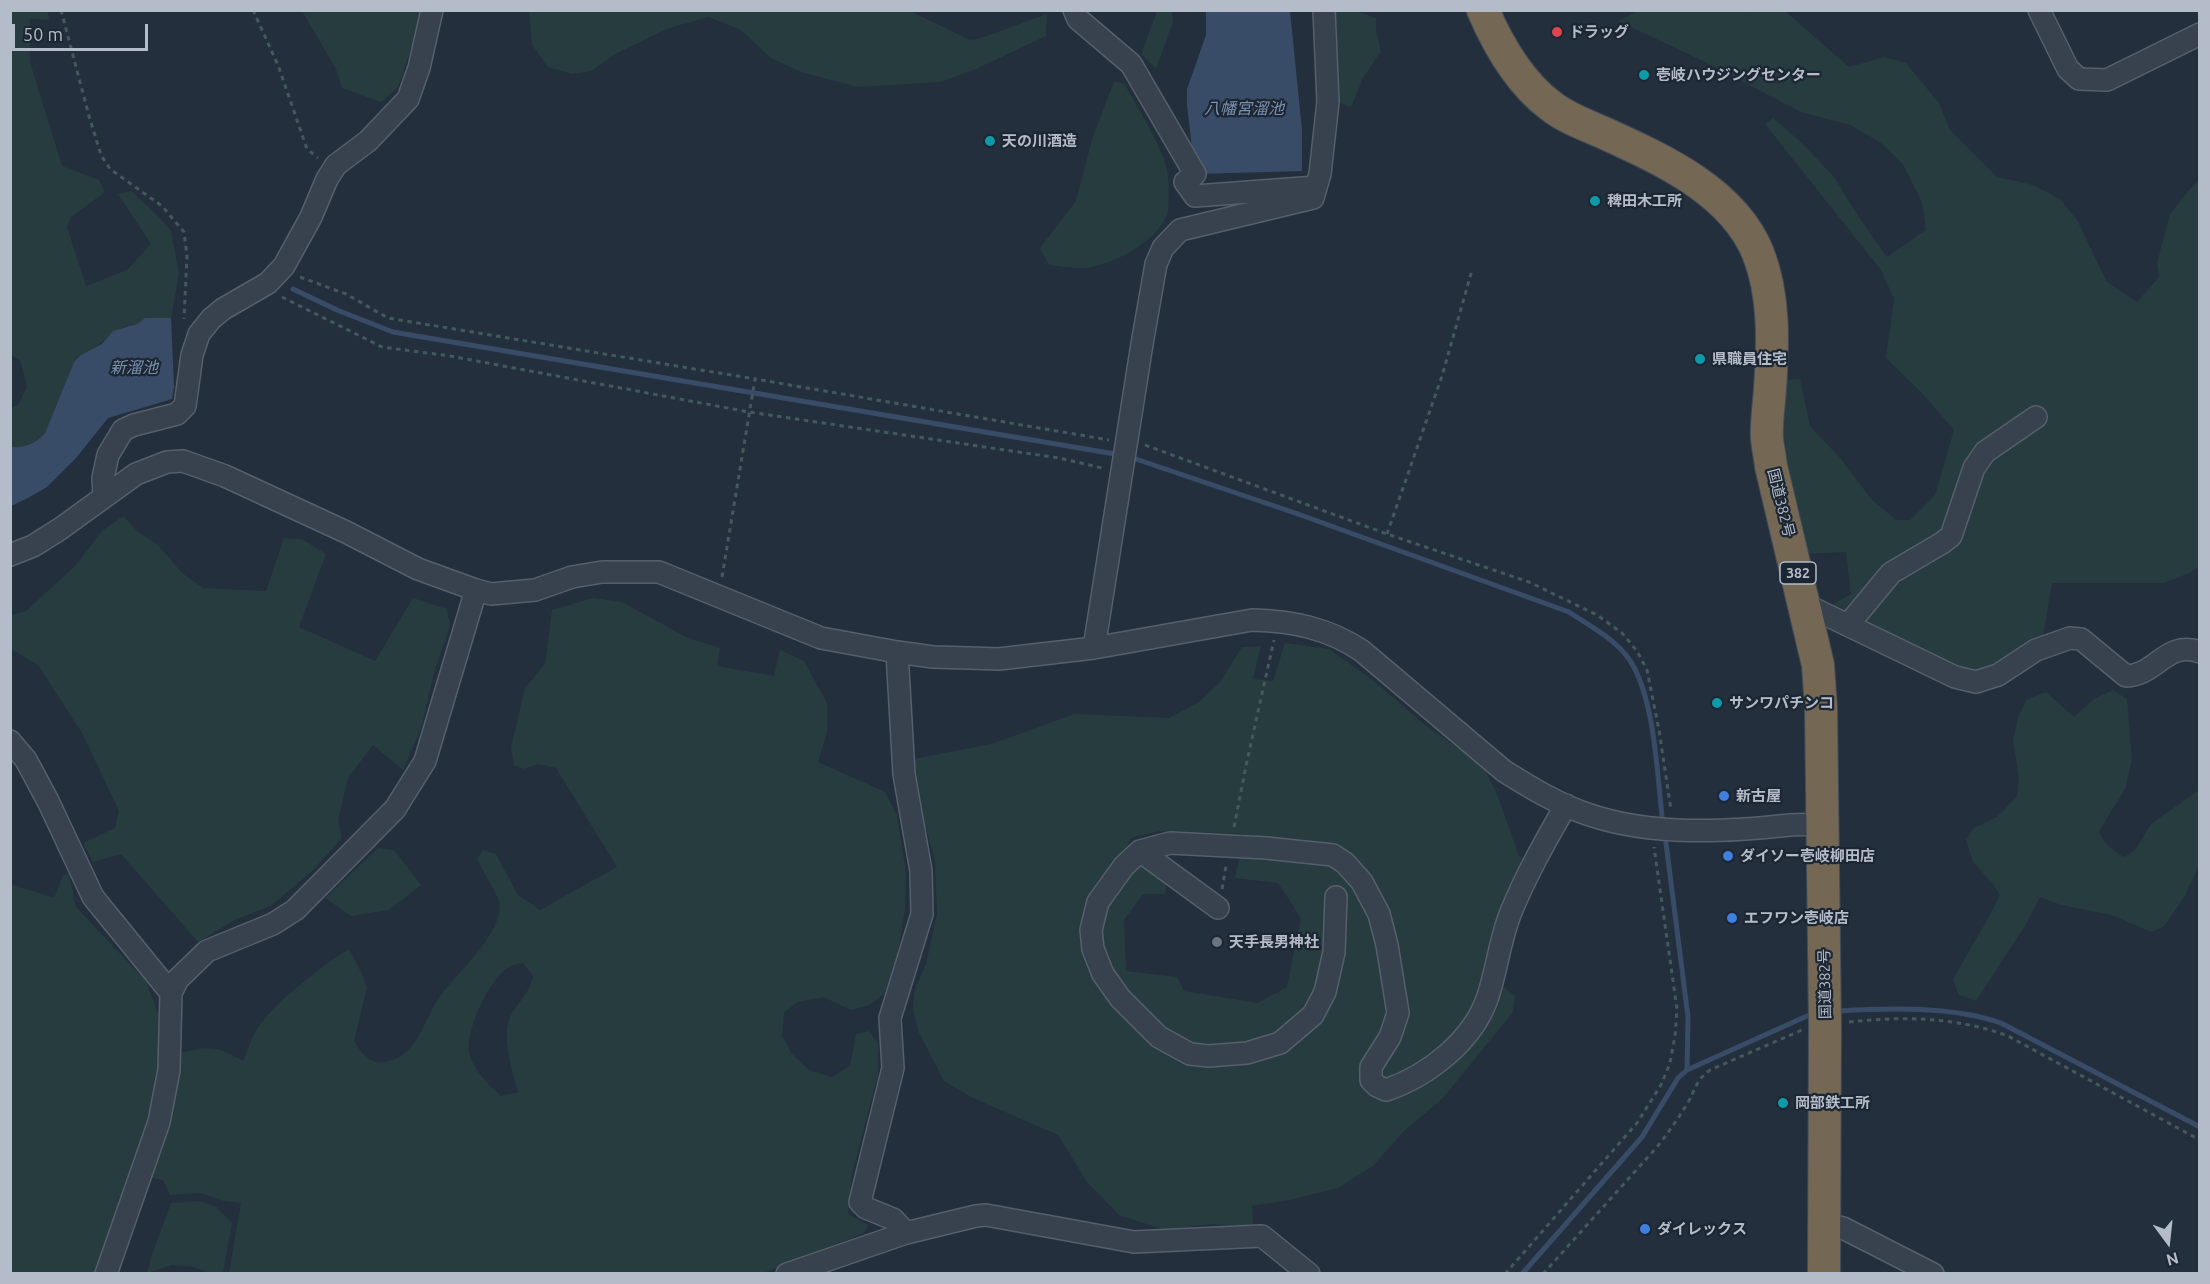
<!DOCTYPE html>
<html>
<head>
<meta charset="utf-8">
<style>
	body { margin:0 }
	#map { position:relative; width:2210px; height:1284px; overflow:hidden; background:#242f3e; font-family:Ubuntu,sans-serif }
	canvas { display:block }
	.frame { position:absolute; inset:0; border:12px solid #b4bcc9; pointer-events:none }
	.north { position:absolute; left:2138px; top:1212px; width:60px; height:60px; -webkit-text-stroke:4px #1d2633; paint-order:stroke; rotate:165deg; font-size:16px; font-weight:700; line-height:24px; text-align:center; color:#b4bcc9 }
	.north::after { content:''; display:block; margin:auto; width:21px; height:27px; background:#b4bcc9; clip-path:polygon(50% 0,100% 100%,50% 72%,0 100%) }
	.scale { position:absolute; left:12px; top:24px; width:136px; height:27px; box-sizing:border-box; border:3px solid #b4bcc9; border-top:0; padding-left:8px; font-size:18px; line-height:21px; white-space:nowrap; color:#b4bcc9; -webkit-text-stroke:4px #1d2633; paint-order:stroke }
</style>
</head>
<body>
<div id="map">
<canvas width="2210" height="1284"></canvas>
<div class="frame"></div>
<div class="north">N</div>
<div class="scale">50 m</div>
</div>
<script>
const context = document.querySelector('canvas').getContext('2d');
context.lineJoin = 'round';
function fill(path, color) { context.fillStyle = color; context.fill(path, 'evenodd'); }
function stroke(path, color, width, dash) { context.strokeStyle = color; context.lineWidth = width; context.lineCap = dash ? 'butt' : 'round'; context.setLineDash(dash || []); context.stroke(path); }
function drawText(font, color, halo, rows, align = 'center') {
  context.font = font + ' Ubuntu,"Noto Sans JP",sans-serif'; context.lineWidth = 4.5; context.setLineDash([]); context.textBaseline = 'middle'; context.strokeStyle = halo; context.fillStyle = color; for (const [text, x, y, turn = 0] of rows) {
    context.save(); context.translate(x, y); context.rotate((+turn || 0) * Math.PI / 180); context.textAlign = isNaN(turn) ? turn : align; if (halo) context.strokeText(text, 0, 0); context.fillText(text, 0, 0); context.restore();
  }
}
fill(new Path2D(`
	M 1743,10 L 1747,13 L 1751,11 L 1785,11 L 1849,67 L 1884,57 L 1906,63 L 1939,103 L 1950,130 L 1997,177 L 2033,185 L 2060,199 L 2077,220 L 2107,282 L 2137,302 L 2159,277 L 2157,263 L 2170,214 L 2189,190 L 2199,180 L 2199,567 L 2189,573 L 2164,583 L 2052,583 L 2043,637 L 1980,677 L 1828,607 L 1851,594 L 1846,552 L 1803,554 L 1781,418 L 1786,380 L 1800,379 L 1810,426 L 1841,459 L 1871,499 L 1896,520 L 1910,520 L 1935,495 L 1954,430 L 1922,393 L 1886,358 L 1894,299 L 1881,270 L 1765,124 L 1773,118 L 1802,143 L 1834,177 L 1860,219 L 1887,257 L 1926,230 L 1922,202 L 1903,164 L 1880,142 L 1850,125 L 1801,112 L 1701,60 L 1618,21 L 1637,11 Z
	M 11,11 L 48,11 L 49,20 L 30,19 L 30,62 L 62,166 L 99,180 L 105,192 L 71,217 L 67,227 L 86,286 L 127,270 L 151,244 L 118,194 L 131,191 L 158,216 L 171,231 L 179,273 L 171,318 L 145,318 L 137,324 L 122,328 L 74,362 L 45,433 C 35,444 25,448 11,447 L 11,408 L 18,405 L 27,387 L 20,360 L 11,355 Z
	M 302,11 L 421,11 L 416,34 L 398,87 L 381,102 L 342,88 L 336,69 Z
	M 529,11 L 910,11 L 970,40 L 981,38 L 1047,14 L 1046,36 L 976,69 L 941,82 L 857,87 L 801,72 L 771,58 L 741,30 L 709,17 L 669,28 L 617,53 L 591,71 L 572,74 L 548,67 L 532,45 Z
	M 1157,11 L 1172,11 L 1173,22 L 1156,69 L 1141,54 Z
	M 1333,11 L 1356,11 L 1376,18 L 1376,30 L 1381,51 L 1363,78 L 1351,107 L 1335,101 Z
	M 1114,82 L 1124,83 C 1136,105 1162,146 1167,169 C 1169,179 1170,206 1167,215 C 1157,242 1109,268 1081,268 C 1070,268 1059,266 1049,265 L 1040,248 L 1076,201 L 1093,136 Z
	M 123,516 L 138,532 L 157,544 L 182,573 L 203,588 L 266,591 L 284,538 L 302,539 L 326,554 L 299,627 L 375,661 L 413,598 L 447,609 L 450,626 L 434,673 L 421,729 L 403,770 L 373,745 L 348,778 L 338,821 L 342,838 L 313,870 L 272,905 L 235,920 L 198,942 L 121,854 L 93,862 L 83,843 L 115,828 L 119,811 L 82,733 L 38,665 L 11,649 L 11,615 L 26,611 L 75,566 L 102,531 Z
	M 593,598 L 622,602 L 686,637 L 720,648 L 717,666 L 774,676 L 780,650 L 804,661 L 827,703 L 827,732 L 818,762 L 885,792 L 897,815 L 906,873 L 905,909 L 898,952 L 884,994 L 869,1005 L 851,1010 L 823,997 L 798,1002 L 784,1012 L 782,1036 L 792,1054 L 809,1070 L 832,1077 L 850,1066 L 856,1034 L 869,1031 L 878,1043 L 878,1075 L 852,1174 L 848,1214 L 868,1225 L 864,1233 L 763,1273 L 229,1273 L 241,1203 L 224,1201 L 200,1193 L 170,1195 L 163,1180 L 152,1178 L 180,1053 C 210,1046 216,1045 243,1061 C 248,1050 252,1036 259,1026 C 279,999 320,967 349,949 L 364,978 L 367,988 L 354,1041 C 361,1053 370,1065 385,1062 C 419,1056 423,1019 441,995 C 458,972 501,935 500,904 C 499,897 481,868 477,859 L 483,850 L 496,854 L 518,895 L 540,910 L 617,867 L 556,768 L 538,764 L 524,769 L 514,766 L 511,747 L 525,688 L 545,664 L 552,610 ZM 523,963 L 533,976 C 528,995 522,998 512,1013 C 500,1033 512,1071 518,1092 L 501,1096 C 488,1084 476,1073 470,1056 C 463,1034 488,982 506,969 C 510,965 517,964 523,963 Z
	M 1285,643 L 1329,649 L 1374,681 L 1424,724 L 1483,766 L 1497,794 L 1519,856 L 1524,859 L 1488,975 L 1515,996 L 1513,1012 L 1443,1098 L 1403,1132 L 1373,1166 L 1338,1188 L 1290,1200 L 1252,1206 L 1253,1227 L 1212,1224 L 1165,1230 L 1119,1215 L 1087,1182 L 1058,1135 L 973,1098 L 944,1081 L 919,1033 L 913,1010 L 914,991 L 926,964 L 937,914 L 935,861 L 924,822 L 914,759 L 991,744 L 1075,714 L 1169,718 L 1199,702 L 1220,682 L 1242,647 L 1261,646 L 1253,679 L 1273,681 ZM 1160,831 L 1245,834 L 1235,878 L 1278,883 L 1301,918 L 1287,987 L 1258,1003 L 1184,991 L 1177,977 L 1126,971 L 1124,920 L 1143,894 L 1165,894 L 1167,882 L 1123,853 L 1131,838 Z
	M 2113,690 L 2127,699 L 2132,760 L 2125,789 L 2099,831 C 2104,844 2113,851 2125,857 L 2135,850 L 2151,824 L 2199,790 L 2199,866 L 2184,897 L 2170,918 L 2163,927 L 2151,932 L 2112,915 L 2061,905 L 2040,897 L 2025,926 L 1976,1001 L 1959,995 L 1953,980 C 1968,951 1986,925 2000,895 L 1993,884 L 1973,862 L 1966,840 L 1974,828 L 1997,817 L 2017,796 L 2019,778 L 2013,740 L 2018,718 L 2026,700 L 2046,692 L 2074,717 L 2094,699 Z
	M 378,848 L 394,850 L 421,885 L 389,910 L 351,916 L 325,898 Z
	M 69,874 L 76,907 L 146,981 L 158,1013 L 162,1055 L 153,1124 L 97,1273 L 11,1274 L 11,884 L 54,898 L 63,875 Z
	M 199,1201 L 215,1206 L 232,1223 L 223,1273 L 209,1273 L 194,1267 L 172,1265 L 147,1273 L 152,1254 L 171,1203 Z`), '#263c3f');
fill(new Path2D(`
	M 1206,11 L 1290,11 L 1302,130 L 1302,171 L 1195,174 L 1187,105 L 1187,89 L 1206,35 Z
	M 145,318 L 171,318 L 174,387 L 172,399 L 108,418 L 76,458 L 47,487 L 28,498 L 11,506 L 11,447 C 25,448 35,444 45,433 L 74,362 L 81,355 L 102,344 L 113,331 L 137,324 Z`), '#394c67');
stroke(new Path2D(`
	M 293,289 L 337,310 L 393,332 L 1121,455
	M 1130,457 L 1298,514 L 1569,612 C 1588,625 1610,636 1625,654 C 1654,687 1657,772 1662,816
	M 1666,843 L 1688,1017 L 1687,1070
	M 1838,1011 C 1890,1008 1952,1006 2001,1023 L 2200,1127
	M 1522,1274 L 1642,1137 L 1678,1078 L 1687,1070 L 1807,1016`), '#394c67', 5);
const minor = new Path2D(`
	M 1074,10 L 1078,19 L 1131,64 L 1195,174 L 1185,182 L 1195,196 L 1316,187
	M 2039,10 L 2068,69 L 2079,79 L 2107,80 L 2200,34
	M 104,496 L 103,478 L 108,455 L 123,430 L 134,425 L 177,414 L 185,406 L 192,355 L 199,334 L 211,319 L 223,309 L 268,283 L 284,266 L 311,217 L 327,179 L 336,165 L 368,141 L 408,99 L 419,68 L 432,10
	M 10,555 L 33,546 L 60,529 L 136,474 L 167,462 L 183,461 L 225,476 L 346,532 L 418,569 L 476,590 L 491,594 L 535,590 L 572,577 L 602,572 L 659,572 L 821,638 L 897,652 L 933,657 L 969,658 L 999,659 L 1094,648 L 1252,620 C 1292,621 1328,628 1362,651 L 1504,771 C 1531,788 1559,805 1590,815 C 1653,836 1725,832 1790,825 C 1801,824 1811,825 1822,824
	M 1806,605 L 1955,677 L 1976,682 L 1998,675 L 2036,650 L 2070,638 L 2081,639 L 2126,676 C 2157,675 2166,640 2200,652
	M 1848,625 L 1891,573 L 1942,543 L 1951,536 L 1974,468 L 1985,452 L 2036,417
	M 1094,648 L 1142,344 L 1156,264 L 1163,248 L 1180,230 L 1313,198 L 1320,174 L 1328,102 L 1324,10
	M 897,652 L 904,774 L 921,871 L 922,914 L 890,1018 L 893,1068 L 860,1202 L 866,1208 L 893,1219 L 906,1233
	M 10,741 L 26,760 L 48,801 L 93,897 L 171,993
	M 1140,851 L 1218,908
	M 1336,897 L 1334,952 L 1325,992 L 1313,1015 L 1280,1043 L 1247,1053 L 1209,1056 L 1190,1054 L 1159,1037 L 1120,998 L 1103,974 L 1093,949 L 1091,930 L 1098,902 L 1124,866 L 1140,851 L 1170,843 L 1266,848 L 1333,855 L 1345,863 L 1362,882 L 1379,914 L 1387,945 L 1398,1013 L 1390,1037 L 1371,1067 L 1371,1080 L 1377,1086 L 1386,1090 C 1428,1076 1474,1040 1488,996 C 1497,969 1500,939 1511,912 C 1526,875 1546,840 1566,805
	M 1825,1224 L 1843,1228 L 1933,1274
	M 106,1274 L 159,1122 L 169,1070 L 171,993 L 178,979 L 207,951 L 273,924 L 295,910 L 395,809 L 425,761 L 476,590
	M 787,1274 L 906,1233 L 976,1216 L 986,1215 L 1134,1242 L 1262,1236 L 1309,1274`);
const highway = new Path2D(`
	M 1483,10 C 1498,45 1520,83 1551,106 C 1566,118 1586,125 1604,133 C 1661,159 1733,191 1758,253 C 1775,296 1773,344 1770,389 C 1769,405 1766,422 1767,439 C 1768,448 1770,457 1771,466 L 1818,665 L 1821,708 L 1825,1025 L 1824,1274`);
stroke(minor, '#565f6c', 24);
stroke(highway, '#434c59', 34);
stroke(new Path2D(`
	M 61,10 L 89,116 L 101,155 L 110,169 L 162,206 L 184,232 L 187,256 L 184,319
	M 253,10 L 278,65 L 307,149 L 318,158
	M 300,277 L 346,294 L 388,318 L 755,379
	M 282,297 L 382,347 L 450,356 L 749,412 L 1059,458 L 1102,468
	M 1145,445 L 1387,534 L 1529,582 L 1597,615 L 1622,633 L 1637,651 L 1647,670 L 1659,730 L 1671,810
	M 1387,534 L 1442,376 L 1472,270
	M 722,577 L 755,379 L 1109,440
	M 1234,827 L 1247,761 L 1274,640
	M 1222,889 L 1226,866
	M 1849,1022 C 1903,1016 1957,1017 2008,1036 L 2200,1140
	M 1505,1274 L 1637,1123 L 1661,1085 L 1670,1063 L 1675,1036 L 1677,1009 L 1654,847
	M 1543,1274 L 1657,1147 C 1668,1133 1678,1119 1687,1104 C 1696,1089 1695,1081 1710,1070 L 1802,1030`), '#44595c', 3, [4.5, 4.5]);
stroke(minor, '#38414e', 21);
stroke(highway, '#746855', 32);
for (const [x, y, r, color] of [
	[1557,32,6,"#e0444e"],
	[1644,75,6,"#0f9aa8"],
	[990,141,6,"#0f9aa8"],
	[1595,201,6,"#0f9aa8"],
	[1700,359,6,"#0f9aa8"],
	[1717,703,6,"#0f9aa8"],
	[1724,796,6,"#3f7fe0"],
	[1728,856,6,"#3f7fe0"],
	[1732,918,6,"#3f7fe0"],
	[1217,942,6,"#6b7280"],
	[1783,1103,6,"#0f9aa8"],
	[1645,1229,6,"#3f7fe0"]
]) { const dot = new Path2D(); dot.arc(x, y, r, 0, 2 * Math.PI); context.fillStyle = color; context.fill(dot); stroke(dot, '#1d2633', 2); }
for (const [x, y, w] of [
	[1798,573,36]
]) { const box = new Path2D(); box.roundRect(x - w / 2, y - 11, w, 22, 4.5); context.fillStyle = '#1d2633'; context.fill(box); stroke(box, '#b4bcc9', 1.5); }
drawText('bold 14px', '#b4bcc9', null, [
	["382",1798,573]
]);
drawText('bold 15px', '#b4bcc9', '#1d2633', [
	["ドラッグ",1569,32],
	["壱岐ハウジングセンター",1656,75],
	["天の川酒造",1002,141],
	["稗田木工所",1607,201],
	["県職員住宅",1712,359],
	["サンワパチンコ",1729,703],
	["新古屋",1736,796],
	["ダイソー壱岐柳田店",1740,856],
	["エフワン壱岐店",1744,918],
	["天手長男神社",1229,942],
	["岡部鉄工所",1795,1103],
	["ダイレックス",1657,1229]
], 'left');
drawText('15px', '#b4bcc9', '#1d2633', [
	["国道382号",1781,503,76],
	["国道382号",1825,984,-91]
]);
drawText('italic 16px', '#7c92b1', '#1d2633', [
	["八幡宮溜池",1244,109],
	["新溜池",134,368]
]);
</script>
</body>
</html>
